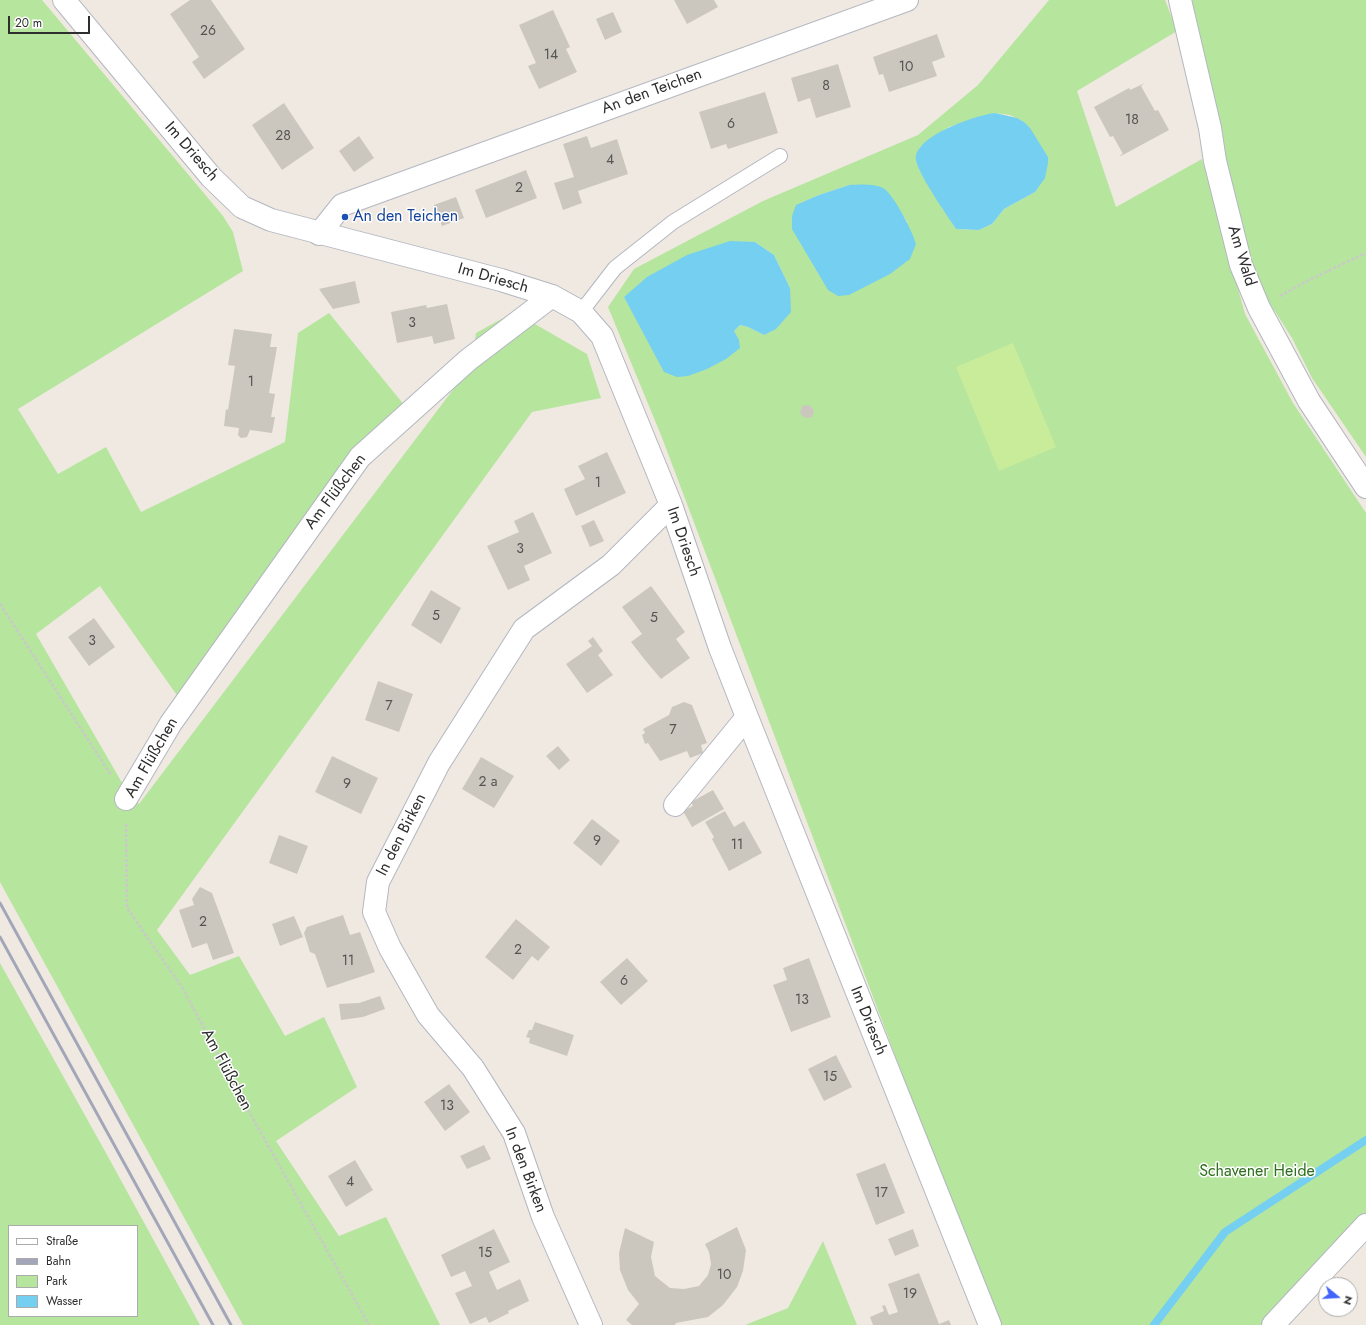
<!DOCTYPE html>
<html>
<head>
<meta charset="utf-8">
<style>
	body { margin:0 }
	#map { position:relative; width:1366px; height:1325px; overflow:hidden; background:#efe9e1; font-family:Jost,sans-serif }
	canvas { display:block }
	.legend { position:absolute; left:8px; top:1225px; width:130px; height:92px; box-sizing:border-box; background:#fff; border:1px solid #ababab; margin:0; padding:5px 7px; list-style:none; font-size:12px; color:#2e2e2e }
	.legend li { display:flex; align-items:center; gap:8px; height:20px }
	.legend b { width:20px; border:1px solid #ababab }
	.north { position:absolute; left:1318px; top:1277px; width:40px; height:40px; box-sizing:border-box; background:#fff; border:1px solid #ababab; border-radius:50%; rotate:108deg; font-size:11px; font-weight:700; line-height:16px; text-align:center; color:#2e2e2e }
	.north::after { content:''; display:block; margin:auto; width:14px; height:18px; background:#4264fb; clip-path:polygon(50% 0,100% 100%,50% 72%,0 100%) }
	.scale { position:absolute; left:8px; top:16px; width:82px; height:18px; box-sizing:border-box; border:2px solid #2e2e2e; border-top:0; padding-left:5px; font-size:12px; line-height:14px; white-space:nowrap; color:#2e2e2e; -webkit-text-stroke:3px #fff; paint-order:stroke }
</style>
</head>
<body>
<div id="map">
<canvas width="1366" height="1325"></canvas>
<ul class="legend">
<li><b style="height:5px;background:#fff"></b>Straße</li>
<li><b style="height:5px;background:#a3a6b8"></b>Bahn</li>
<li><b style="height:11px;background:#b6e59e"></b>Park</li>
<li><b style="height:11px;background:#75cff0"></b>Wasser</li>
</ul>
<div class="north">N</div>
<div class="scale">20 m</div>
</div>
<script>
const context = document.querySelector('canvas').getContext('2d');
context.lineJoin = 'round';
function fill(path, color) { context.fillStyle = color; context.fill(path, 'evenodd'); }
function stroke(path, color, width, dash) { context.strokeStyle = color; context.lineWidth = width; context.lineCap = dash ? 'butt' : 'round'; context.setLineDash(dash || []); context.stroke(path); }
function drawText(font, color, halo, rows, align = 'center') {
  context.font = font + ' Jost,sans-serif'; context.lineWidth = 3; context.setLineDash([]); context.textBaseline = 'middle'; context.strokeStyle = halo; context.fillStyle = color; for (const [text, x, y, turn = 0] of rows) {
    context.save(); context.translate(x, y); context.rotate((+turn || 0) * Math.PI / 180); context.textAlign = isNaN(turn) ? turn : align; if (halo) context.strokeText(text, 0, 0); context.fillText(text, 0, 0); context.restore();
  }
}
fill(new Path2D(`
	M 0,0 L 42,0 L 223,216 L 233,232 L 243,271 L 18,409 L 58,474 L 106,447 L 141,512 L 285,442 L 298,333 L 329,313 L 405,406 L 181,701 L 100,586 L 36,634 L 121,781 L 139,804 L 471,366 L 476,333 L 514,312 L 587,354 L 601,398 L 532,412 L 157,930 L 190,975 L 239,956 L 285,1036 L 324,1017 L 357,1087 L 276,1141 L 339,1236 L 386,1217 L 440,1325 L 243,1325 L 0,882 Z
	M 1049,0 L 1165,0 L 1177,31 L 1077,91 L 1116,207 L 1202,159 L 1245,314 L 1293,403 L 1366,513 L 1366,1218 L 1273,1325 L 999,1325 L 987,1299 L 661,435 L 608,307 L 634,269 L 763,201 L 918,135 L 978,85 ZM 995,113 L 1010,115 L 1024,122 L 1048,157 L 1035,192 L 1004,209 L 992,224 L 979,230 L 956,229 L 921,173 L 916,160 L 920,147 L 949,127 ZM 849,185 L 902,214 L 908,223 L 797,205 L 819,195 ZM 755,242 L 774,255 L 790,288 L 764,335 L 748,327 L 740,325 L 734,331 L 635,315 L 624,297 Z
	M 1188,0 L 1366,0 L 1366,457 L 1312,378 L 1292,338 L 1253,277 Z
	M 0,963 L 106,1153 L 200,1325 L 0,1325 ZM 9,1226 L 137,1226 L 137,1316 L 9,1316 Z
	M 823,1241 L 857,1325 L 745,1325 L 788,1308 Z`), '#b6e59e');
fill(new Path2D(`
	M 1013,343 L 1056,447 L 999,471 L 956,367 Z`), '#c9ec9a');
fill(new Path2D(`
	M 995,113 L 1017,118 L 1024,122 L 1030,128 L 1048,157 L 1048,163 L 1045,178 L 1035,192 L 1004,209 L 992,224 L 979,230 L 956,229 C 947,215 918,174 916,160 C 913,136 977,115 995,113 Z
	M 849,185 C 859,185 873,183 883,188 C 893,193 913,232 916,244 L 910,259 L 890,274 L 849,295 L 838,296 L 828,290 L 792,229 L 792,216 L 796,205 L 819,195 Z
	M 730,241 L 755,242 L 774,255 L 790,288 L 791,312 L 776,329 L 764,335 L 748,327 L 740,325 L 734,331 L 739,340 L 740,348 L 726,359 L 707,369 L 688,376 L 677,377 L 664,372 L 624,297 L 647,277 L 687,255 Z`), '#75cff0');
stroke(new Path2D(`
	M 1154,1325 L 1225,1232 L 1366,1140`), '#75cff0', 8);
fill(new Path2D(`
	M 190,0 L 211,0 L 245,49 L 204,79 L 192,62 L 199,57 L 170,14 Z
	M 674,0 L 714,0 L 718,7 L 687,24 Z
	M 553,10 L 570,47 L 566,49 L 577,72 L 539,89 L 528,66 L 536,63 L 519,25 Z
	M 613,12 L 622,32 L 605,40 L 596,19 Z
	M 937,34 L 945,57 L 932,62 L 937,76 L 889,92 L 883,74 L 879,75 L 873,57 Z
	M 838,64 L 851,107 L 816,118 L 810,98 L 798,102 L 791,78 Z
	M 1145,83 L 1141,86 L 1155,111 L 1158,110 L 1169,130 L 1121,156 L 1120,155 L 1123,154 L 1113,136 L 1110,137 L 1094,107 L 1129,88 L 1130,90 Z
	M 765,92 L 778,133 L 728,149 L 726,144 L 711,149 L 699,112 Z
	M 284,103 L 314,148 L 282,170 L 252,125 Z
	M 359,136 L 374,158 L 354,172 L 339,151 Z
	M 587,136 L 591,148 L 617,139 L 628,174 L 578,191 L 582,203 L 563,210 L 554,183 L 574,177 L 563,144 Z
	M 526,170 L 537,198 L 486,218 L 475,190 Z
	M 456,197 L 464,218 L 442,226 L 434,205 Z
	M 355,281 L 360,303 L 333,309 L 319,289 Z
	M 447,304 L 455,339 L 434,344 L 432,336 L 397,343 L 391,312 L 426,305 L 427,308 Z
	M 234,329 L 272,334 L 270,347 L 277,347 L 269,393 L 275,394 L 271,417 L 275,417 L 272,433 L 250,430 L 247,437 L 241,438 L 238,435 L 239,428 L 224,426 L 226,409 L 228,410 L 235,366 L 228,365 Z
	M 809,405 L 814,410 L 812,417 L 805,418 L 800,413 L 802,406 Z
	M 607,452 L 626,493 L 576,516 L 564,489 L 585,479 L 578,466 Z
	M 533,512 L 552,553 L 524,566 L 530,580 L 508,590 L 487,546 L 519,532 L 514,521 Z
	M 594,520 L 604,541 L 590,547 L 581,526 Z
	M 651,586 L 685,632 L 676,639 L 690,658 L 661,679 L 645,660 L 631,642 L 642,634 L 622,607 Z
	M 431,590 L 461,608 L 441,644 L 411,625 Z
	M 94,618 L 115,647 L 89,666 L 68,637 Z
	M 593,637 L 603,651 L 598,655 L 613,675 L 587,693 L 566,664 L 592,646 L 588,641 Z
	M 378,681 L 413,694 L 399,732 L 365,720 Z
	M 684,702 L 692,705 L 707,743 L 701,745 L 703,753 L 690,758 L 687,751 L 660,761 L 648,743 L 645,744 L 642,735 L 645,733 L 643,729 L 669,715 L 672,707 Z
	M 558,746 L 570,760 L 559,770 L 546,756 Z
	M 332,756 L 378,778 L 361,814 L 315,792 Z
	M 481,757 L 514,776 L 494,808 L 462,789 Z
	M 713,790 L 724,809 L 692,827 L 683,811 L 693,806 L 691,802 Z
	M 725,811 L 734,827 L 744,821 L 762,853 L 729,871 L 712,839 L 714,837 L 705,822 Z
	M 592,819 L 620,841 L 601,866 L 573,843 Z
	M 279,835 L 308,846 L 297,874 L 269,863 Z
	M 200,887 L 212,893 L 234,953 L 213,960 L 207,943 L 192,948 L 179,910 L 194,905 L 192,899 Z
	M 343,915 L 350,935 L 360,932 L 375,972 L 327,988 L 315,954 L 310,952 L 304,933 L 307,927 Z
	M 294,916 L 303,937 L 280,946 L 272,924 Z
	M 516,919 L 550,947 L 538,961 L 532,956 L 513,980 L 485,957 Z
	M 627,958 L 648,981 L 621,1005 L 600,982 Z
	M 809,958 L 831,1017 L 791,1032 L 773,985 L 787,980 L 783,968 Z
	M 380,996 L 385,1009 L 363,1017 L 341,1020 L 339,1004 L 359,1003 Z
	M 535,1022 L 574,1035 L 567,1056 L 529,1043 L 530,1038 L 526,1037 L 529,1030 L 532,1030 Z
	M 836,1055 L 852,1087 L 824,1101 L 808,1069 Z
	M 449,1084 L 470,1112 L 445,1131 L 424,1102 Z
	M 484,1145 L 491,1159 L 467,1169 L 460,1156 Z
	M 355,1160 L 373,1190 L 346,1207 L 328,1176 Z
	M 885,1163 L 905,1213 L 876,1225 L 856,1174 Z
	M 737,1227 L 746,1250 L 743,1271 L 737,1287 L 723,1305 L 708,1317 L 676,1323 L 675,1325 L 632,1325 L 626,1320 L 639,1304 L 628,1290 L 620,1270 L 619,1253 L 625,1228 L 654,1242 L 651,1257 L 655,1276 L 670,1288 L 684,1289 L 699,1286 L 708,1275 L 711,1264 L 709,1252 L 705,1244 Z
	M 494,1229 L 510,1262 L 489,1272 L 497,1290 L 520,1279 L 529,1301 L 508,1311 L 509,1313 L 489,1323 L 486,1317 L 470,1324 L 455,1293 L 472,1286 L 465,1271 L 451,1277 L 441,1255 Z
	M 913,1229 L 919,1246 L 895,1256 L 888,1239 Z
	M 919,1273 L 939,1324 L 949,1320 L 951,1325 L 873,1325 L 870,1317 L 884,1311 L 882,1306 L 885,1305 L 889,1315 L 898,1312 L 888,1284 Z`), '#cbc7bf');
const lane = new Path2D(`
	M 581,312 L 615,268 L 673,222 L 780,156`);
const street = new Path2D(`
	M 64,0 L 211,177 L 242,207 L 271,220 L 501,280 L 552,296 L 581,312 L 602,336 L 671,505 L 720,648 L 747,717 L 990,1325
	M 1180,0 L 1210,128 L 1215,161 L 1241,265 L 1259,308 L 1309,401 L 1366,487
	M 319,234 L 342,205 L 907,0
	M 126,799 L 171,723 L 360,457 L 468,360 L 552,296
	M 675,805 L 747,717
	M 591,1325 L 543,1217 L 514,1133 L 473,1068 L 428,1015 L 390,948 L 374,912 L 378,882 L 439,763 L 524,629 L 611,565 L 671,505
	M 1273,1325 L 1366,1225`);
stroke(lane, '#b4b7c1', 16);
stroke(street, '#b4b7c1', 24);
stroke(new Path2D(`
	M 1280,296 L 1309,280 L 1366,253
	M 0,604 L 111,775
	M 126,824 L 127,908 L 183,989 L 247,1108 L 369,1325`), '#c9c9c9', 2.5, [3, 2]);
stroke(lane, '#fff', 14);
stroke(street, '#fff', 22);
stroke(new Path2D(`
	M 0,903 L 231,1325
	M 0,937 L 213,1325`), '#a3a6b8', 3);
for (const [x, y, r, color] of [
	[345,217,4,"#1a4fb4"]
]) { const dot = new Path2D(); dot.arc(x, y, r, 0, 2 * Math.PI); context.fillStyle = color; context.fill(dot); stroke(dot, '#fff', 1.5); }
drawText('14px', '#555452', null, [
	["26",208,32],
	["14",551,56],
	["10",906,68],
	["8",826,87],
	["18",1132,121],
	["6",731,125],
	["28",283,137],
	["4",610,161],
	["2",519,189],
	["3",412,324],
	["1",251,383],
	["1",598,484],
	["3",520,550],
	["5",436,617],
	["5",654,619],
	["3",92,642],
	["7",389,707],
	["7",673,731],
	["2 a",488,783],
	["9",347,785],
	["9",597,842],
	["11",737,846],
	["2",203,923],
	["2",518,951],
	["11",348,962],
	["6",624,982],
	["13",802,1001],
	["15",830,1078],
	["13",447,1107],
	["4",350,1183],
	["17",881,1194],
	["15",485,1254],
	["10",724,1276],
	["19",910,1295]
]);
drawText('16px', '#2e2e2e', '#fff', [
	["An den Teichen",652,92,-20],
	["Im Driesch",191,152,49],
	["Am Wald",1241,256,73],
	["Im Driesch",493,279,16],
	["Am Flüßchen",336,492,-53],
	["Im Driesch",683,542,71],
	["Am Flüßchen",152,758,-60],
	["In den Birken",402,835,-63],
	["Im Driesch",868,1021,68],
	["Am Flüßchen",226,1070,62],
	["In den Birken",525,1170,69]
]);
drawText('16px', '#164399', '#fff', [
	["An den Teichen",353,217]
], 'left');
drawText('16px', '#2c6e1b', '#fff', [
	["Schavener Heide",1257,1172]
]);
</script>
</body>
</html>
